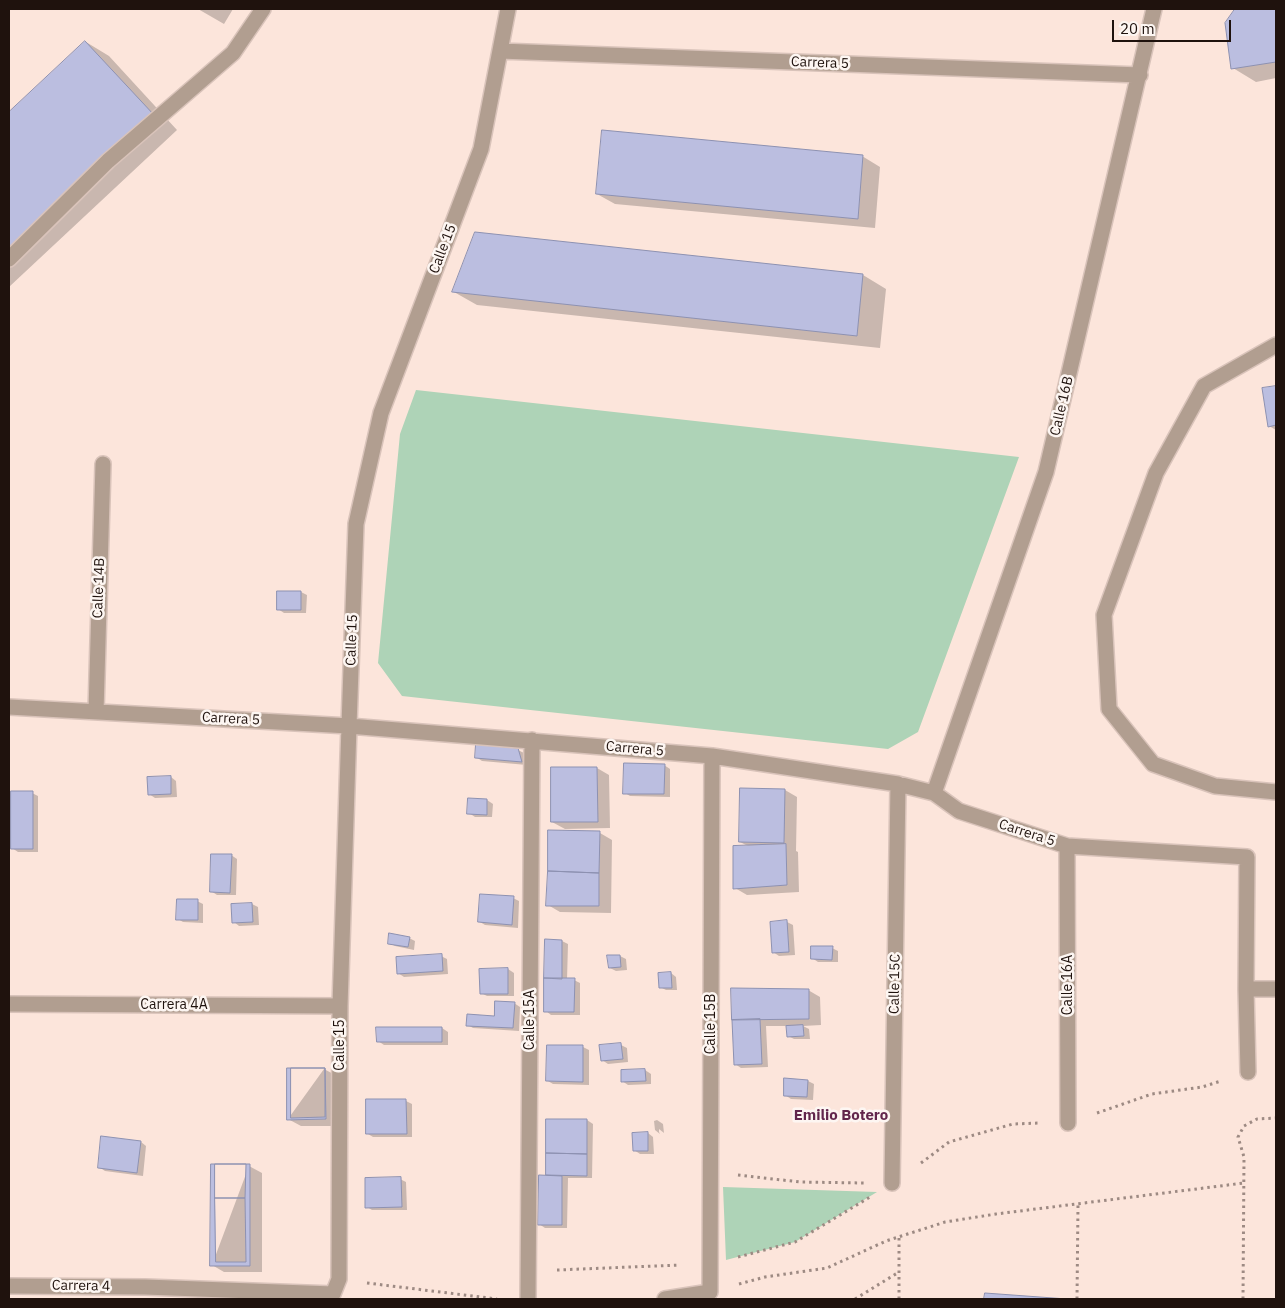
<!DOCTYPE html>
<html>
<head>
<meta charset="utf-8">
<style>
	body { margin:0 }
	#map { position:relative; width:1285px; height:1308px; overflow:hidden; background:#fce5db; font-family:"IBM Plex Sans",sans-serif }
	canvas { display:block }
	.frame { position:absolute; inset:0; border:10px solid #1f120d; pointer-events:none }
	.scale { position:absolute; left:1112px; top:20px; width:119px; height:22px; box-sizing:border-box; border:2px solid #1f120d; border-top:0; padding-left:6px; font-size:15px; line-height:18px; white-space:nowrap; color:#1f120d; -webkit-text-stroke:4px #fdf6f2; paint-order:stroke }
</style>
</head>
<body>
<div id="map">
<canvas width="1285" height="1308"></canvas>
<div class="frame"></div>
<div class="scale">20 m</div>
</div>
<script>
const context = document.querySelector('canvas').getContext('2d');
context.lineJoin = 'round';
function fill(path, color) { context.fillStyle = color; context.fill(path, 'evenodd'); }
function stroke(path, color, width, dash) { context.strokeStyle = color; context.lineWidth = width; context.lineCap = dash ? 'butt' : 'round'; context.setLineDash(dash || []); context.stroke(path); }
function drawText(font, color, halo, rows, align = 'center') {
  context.font = font + ' "IBM Plex Sans",sans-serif'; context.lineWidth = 5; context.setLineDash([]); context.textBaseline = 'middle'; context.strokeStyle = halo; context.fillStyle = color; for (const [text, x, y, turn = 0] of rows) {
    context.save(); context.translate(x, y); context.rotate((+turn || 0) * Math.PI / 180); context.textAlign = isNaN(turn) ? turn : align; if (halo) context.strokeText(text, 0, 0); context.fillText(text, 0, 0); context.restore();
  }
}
fill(new Path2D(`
	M 416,390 L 1019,457 L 918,732 L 888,749 L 402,696 L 378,663 L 400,434 Z
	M 723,1187 L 877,1192 L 795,1242 L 726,1260 Z`), '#aed3b7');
fill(new Path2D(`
	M 198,9 L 233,9 L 224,24 Z
	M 1236,9 L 1276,9 L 1276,78 L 1256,82 L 1233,68 L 1226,23 Z
	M 86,42 L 109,56 L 177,130 L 9,287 L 9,114 Z
	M 862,156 L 880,167 L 875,228 L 615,204 L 597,194 Z
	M 863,275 L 886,289 L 880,348 L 477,305 L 454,292 Z
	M 1276,387 L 1276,430 L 1269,426 L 1263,389 Z
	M 301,592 L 307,595 L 306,613 L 284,613 L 278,609 Z
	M 518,750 L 524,753 L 527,765 L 482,761 L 476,757 Z
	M 664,765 L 670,769 L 670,797 L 630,796 L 625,793 Z
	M 597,768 L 609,775 L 610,828 L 565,829 L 552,822 Z
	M 171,777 L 176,781 L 177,797 L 155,798 L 149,794 Z
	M 785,790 L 797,797 L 796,851 L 798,852 L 799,892 L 747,895 L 735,888 L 748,846 L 740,842 Z
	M 32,793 L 38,796 L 38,852 L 18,852 L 12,848 Z
	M 469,800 L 487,800 L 493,804 L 492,817 L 475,817 L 469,813 Z
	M 600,833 L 612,840 L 611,913 L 560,912 L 548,905 Z
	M 231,855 L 237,859 L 236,895 L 217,895 L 211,891 Z
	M 513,898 L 519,901 L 518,928 L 485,925 L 480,922 Z
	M 197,901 L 203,904 L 203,923 L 183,922 L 178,919 Z
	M 252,904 L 258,907 L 259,925 L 239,926 L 234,922 Z
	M 787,922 L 793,925 L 795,955 L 779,956 L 773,952 L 771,923 Z
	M 409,938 L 415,941 L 414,950 L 395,946 L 389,943 Z
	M 562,941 L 568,944 L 567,980 L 574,980 L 580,983 L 580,1015 L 551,1015 L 546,1011 Z
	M 832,948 L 838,951 L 838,962 L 818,962 L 812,958 Z
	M 441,956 L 447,959 L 448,974 L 404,977 L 398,973 Z
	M 620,956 L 626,959 L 627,970 L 616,971 L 610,968 Z
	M 508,969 L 514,973 L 514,996 L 487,996 L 481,993 Z
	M 671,973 L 676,977 L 677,990 L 666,990 L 660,987 Z
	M 732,990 L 808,990 L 820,997 L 821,1025 L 803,1026 L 809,1029 L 810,1039 L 794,1039 L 788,1036 L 788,1026 L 766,1026 L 768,1067 L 741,1068 L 735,1064 Z
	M 514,1003 L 520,1007 L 519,1031 L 473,1028 L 468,1025 L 495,1017 Z
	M 378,1028 L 442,1028 L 448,1032 L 448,1045 L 384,1045 L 378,1041 Z
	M 621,1045 L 627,1048 L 628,1062 L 608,1064 L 602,1060 Z
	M 548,1046 L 583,1047 L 589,1050 L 589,1085 L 553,1084 L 548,1081 Z
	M 324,1069 L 337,1076 L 338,1126 L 301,1126 L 288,1119 Z
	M 645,1070 L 651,1074 L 651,1084 L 628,1085 L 622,1081 Z
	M 808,1081 L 814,1084 L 813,1100 L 791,1099 L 785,1095 Z
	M 367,1100 L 406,1101 L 412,1104 L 412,1137 L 373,1137 L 368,1134 Z
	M 547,1120 L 587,1120 L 593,1124 L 592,1178 L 568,1178 L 567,1228 L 545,1228 L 539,1224 L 547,1176 Z
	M 657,1120 L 663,1124 L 664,1133 L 659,1129 L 659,1132 L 660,1134 L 655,1130 L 654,1121 Z
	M 648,1133 L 653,1137 L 654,1154 L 640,1154 L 634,1150 Z
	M 141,1142 L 146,1146 L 143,1176 L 105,1171 L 99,1167 Z
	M 249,1166 L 262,1173 L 262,1272 L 224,1272 L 212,1265 Z
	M 400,1179 L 406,1182 L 407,1210 L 372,1210 L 367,1207 Z
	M 986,1294 L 1051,1299 L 985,1299 Z`), '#0003');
const building = new Path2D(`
	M 1235,9 L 1276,9 L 1276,62 L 1231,69 L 1225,23 Z
	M 85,41 L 155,116 L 9,252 L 9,112 Z
	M 602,130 L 863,155 L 858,219 L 596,194 Z
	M 475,232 L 863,274 L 857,336 L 452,292 Z
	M 1276,386 L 1276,425 L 1268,427 L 1262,388 Z
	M 277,591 L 301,591 L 301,610 L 277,610 Z
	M 476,744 L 518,748 L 522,762 L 475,758 Z
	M 624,763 L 665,764 L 664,794 L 623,794 Z
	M 551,767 L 597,767 L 598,822 L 551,822 Z
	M 171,776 L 171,794 L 148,795 L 147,777 Z
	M 740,788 L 785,789 L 784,843 L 739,842 Z
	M 11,791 L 33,791 L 33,849 L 11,849 Z
	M 468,798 L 487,799 L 487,815 L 467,814 Z
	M 548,830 L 600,831 L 599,873 L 548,871 Z
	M 786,844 L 787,885 L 733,889 L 733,846 Z
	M 211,854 L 232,854 L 230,893 L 210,892 Z
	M 548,871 L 599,873 L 599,906 L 546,906 Z
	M 480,894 L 514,896 L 512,925 L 478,922 Z
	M 177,899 L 198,899 L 198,920 L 176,920 Z
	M 252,903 L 253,922 L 232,923 L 231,904 Z
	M 787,920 L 789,952 L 772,953 L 770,922 Z
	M 389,933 L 410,937 L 408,947 L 388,944 Z
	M 545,939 L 562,940 L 562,979 L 544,978 Z
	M 811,946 L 833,946 L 832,960 L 811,959 Z
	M 442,954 L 443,971 L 397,974 L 396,957 Z
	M 607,955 L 620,955 L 621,967 L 609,968 Z
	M 508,968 L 508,994 L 480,994 L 479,969 Z
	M 671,972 L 672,988 L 659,988 L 658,973 Z
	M 544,978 L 575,978 L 574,1012 L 544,1012 Z
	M 731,988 L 809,989 L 809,1019 L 732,1020 Z
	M 495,1001 L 515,1002 L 513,1028 L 466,1026 L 467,1014 L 494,1016 Z
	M 760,1019 L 762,1064 L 734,1065 L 732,1020 Z
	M 803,1025 L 804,1036 L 787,1037 L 786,1026 Z
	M 376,1027 L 442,1027 L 442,1042 L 377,1042 Z
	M 621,1043 L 623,1059 L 601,1061 L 599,1045 Z
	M 547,1045 L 583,1045 L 583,1082 L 546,1081 Z
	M 287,1068 L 325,1068 L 326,1119 L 287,1120 Z
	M 291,1068 L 325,1068 L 325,1117 L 291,1118 Z
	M 645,1069 L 646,1081 L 621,1082 L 621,1070 Z
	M 784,1078 L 808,1080 L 807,1097 L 784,1096 Z
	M 366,1099 L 406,1099 L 407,1134 L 366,1134 Z
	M 546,1119 L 587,1119 L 587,1154 L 546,1153 Z
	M 648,1132 L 648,1151 L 633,1151 L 632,1133 Z
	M 101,1136 L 141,1141 L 137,1173 L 98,1168 Z
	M 546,1153 L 587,1154 L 587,1176 L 546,1175 Z
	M 211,1164 L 250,1164 L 250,1266 L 210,1266 Z
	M 215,1164 L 246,1164 L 245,1198 L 215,1198 Z
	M 539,1175 L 562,1176 L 562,1225 L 538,1225 Z
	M 401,1177 L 402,1207 L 365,1208 L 365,1178 Z
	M 215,1198 L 245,1198 L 246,1262 L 216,1262 Z
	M 985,1293 L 1067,1299 L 984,1299 Z`);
fill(building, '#bbbee0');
stroke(building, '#8d91b1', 1);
const minor = new Path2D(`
	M 500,51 L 1140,75
	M 9,259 L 108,161 L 233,53 L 263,9
	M 1276,345 L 1204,386 L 1156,473 L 1104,615 L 1109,709 L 1153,764 L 1215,786 L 1276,792
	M 9,707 L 349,726 L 712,756 L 898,784 L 934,793 L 959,811 L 1067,846 L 1247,857 L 1246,989 L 1248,1072
	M 96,712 L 103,464
	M 934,793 L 1046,472 L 1154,9
	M 1067,846 L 1068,1123
	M 1246,989 L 1276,989
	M 9,1004 L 340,1006
	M 892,1183 L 898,784
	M 9,1286 L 145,1287 L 333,1294 L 339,1279 L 340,1006 L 349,726 L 356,524 L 381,413 L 481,149 L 508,9
	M 528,1299 L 532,740
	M 665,1299 L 710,1292 L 712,756`);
stroke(minor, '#d9c3ba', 18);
stroke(new Path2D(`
	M 1097,1113 L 1152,1094 L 1202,1087 L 1221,1081
	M 921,1163 L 949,1142 L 1013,1124 L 1040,1123
	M 738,1175 L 800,1182 L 864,1183
	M 738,1257 L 795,1242 L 870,1197
	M 557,1270 L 680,1265
	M 367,1283 L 497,1299
	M 739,1284 L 765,1277 L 827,1268 L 886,1241 L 945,1222 L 996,1214 L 1244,1183
	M 855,1299 L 899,1272
	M 899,1299 L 899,1237
	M 1077,1299 L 1078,1204
	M 1243,1299 L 1244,1157 L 1238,1137 L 1244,1126 L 1257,1119 L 1276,1118`), '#9d8a83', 3, [2.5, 4]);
stroke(minor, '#b19e90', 15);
drawText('14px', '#1f120d', '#fdf6f2', [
	["Carrera 5",820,63,2],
	["Calle 15",443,249,-69],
	["Calle 16B",1062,406,-77],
	["Calle 14B",99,588,-88],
	["Calle 15",352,640,-88],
	["Carrera 5",231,719,3],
	["Carrera 5",635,749,5],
	["Carrera 5",1027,833,18],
	["Calle 15C",895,984,-89],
	["Calle 16A",1068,985,-90],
	["Carrera 4A",174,1005],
	["Calle 15A",530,1020,-90],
	["Calle 15B",711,1024,-90],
	["Calle 15",340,1045,-90],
	["Carrera 4",81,1286,1]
]);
drawText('bold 15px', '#62264c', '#fdf6f2', [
	["Emilio Botero",841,1116]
]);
</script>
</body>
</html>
